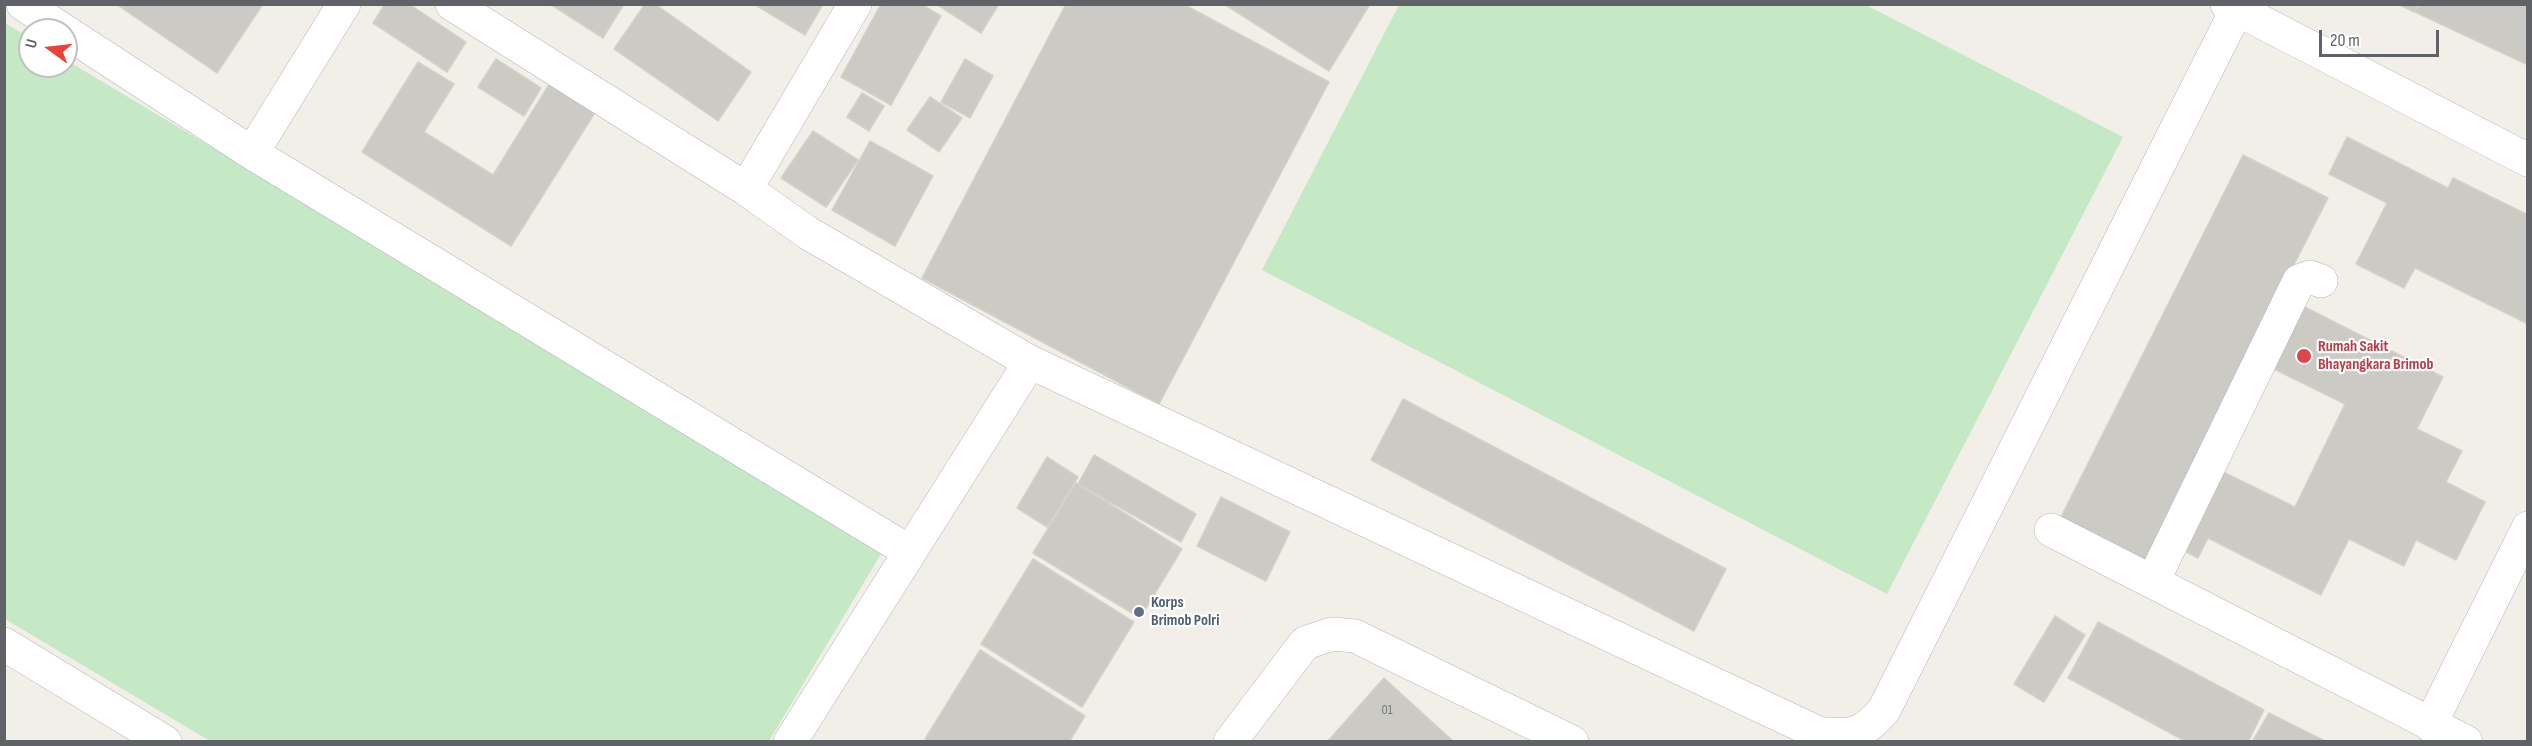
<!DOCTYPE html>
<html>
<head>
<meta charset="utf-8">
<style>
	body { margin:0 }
	#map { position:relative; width:2532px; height:746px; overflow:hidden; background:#f1efe8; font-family:"Sofia Sans Condensed",sans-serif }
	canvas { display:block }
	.frame { position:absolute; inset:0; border:6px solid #5f6368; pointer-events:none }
	.north { position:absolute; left:18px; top:18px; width:60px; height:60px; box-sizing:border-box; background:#fff; border:2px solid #bfc1c3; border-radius:50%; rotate:285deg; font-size:16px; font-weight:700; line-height:24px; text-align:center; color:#5f6368 }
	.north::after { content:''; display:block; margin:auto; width:21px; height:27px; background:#ea4335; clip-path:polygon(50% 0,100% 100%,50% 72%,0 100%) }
	.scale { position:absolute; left:2319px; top:30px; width:120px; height:27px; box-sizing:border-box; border:3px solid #5f6368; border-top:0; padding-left:8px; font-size:18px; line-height:21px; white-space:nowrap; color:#5f6368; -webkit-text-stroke:4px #fff; paint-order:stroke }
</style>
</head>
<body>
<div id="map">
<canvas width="2532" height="746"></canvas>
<div class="frame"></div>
<div class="north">U</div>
<div class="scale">20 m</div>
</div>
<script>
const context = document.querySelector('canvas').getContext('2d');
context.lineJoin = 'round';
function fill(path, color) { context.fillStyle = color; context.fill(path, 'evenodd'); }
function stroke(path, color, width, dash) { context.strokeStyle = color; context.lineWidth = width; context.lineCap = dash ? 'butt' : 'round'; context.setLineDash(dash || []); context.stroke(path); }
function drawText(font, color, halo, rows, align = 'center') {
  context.font = font + ' "Sofia Sans Condensed",sans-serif'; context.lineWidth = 4.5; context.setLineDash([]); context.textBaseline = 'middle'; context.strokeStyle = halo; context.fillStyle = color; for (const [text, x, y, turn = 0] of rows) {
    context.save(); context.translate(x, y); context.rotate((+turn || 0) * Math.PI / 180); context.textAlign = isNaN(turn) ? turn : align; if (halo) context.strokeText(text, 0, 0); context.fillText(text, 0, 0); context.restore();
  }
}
fill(new Path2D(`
	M 1399,5 L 1866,5 L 2123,137 L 1887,594 L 1262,270 Z
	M 5,23 L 30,38 L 30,66 L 66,66 L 66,60 L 884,549 L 769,741 L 210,741 L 5,619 Z`), '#c5e8c5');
const building = new Path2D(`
	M 116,4 L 263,4 L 217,73 Z
	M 385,4 L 409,4 L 466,42 L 447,72 L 373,23 Z
	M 550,4 L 624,4 L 603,38 Z
	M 645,4 L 655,4 L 751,72 L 718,121 L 614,49 Z
	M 754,4 L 823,4 L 805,35 Z
	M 881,4 L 921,4 L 941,16 L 891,105 L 841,77 Z
	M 936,4 L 999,4 L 981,33 Z
	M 1066,4 L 1183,4 L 1329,82 L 1159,404 L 922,278 Z
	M 1224,4 L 1370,4 L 1329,71 Z
	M 2398,4 L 2418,4 L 2414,12 Z
	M 2419,4 L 2528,4 L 2528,65 L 2415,12 Z
	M 496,59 L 541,88 L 524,116 L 478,87 Z
	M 965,59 L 993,76 L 970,118 L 941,102 Z
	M 418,62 L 454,84 L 424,132 L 493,175 L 550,83 L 596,111 L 511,246 L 362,152 Z
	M 862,93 L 884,106 L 869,131 L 847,117 Z
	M 930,97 L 962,118 L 939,152 L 907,130 Z
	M 813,131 L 858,160 L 826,207 L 781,178 Z
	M 2347,137 L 2448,188 L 2453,178 L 2528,215 L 2528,324 L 2415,268 L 2404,288 L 2356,264 L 2387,203 L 2329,174 Z
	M 870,141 L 933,176 L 895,246 L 832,210 Z
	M 2243,155 L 2328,198 L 2279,294 L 2443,377 L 2417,429 L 2462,451 L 2446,482 L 2485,502 L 2456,560 L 2416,540 L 2404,566 L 2349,539 L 2321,595 L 2208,538 L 2198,558 L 2164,540 L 2148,571 L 2057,525 ZM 2272,368 L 2345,404 L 2295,507 L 2221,471 Z
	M 1403,399 L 1726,569 L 1694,631 L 1371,460 Z
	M 1094,455 L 1196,514 L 1181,542 L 1078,484 Z
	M 1047,457 L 1078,477 L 1047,527 L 1017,508 Z
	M 1076,483 L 1182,549 L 1140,618 L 1033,553 Z
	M 1221,497 L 1290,532 L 1266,581 L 1197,546 Z
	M 1033,559 L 1134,622 L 1082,707 L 981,644 Z
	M 2055,616 L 2085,635 L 2044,702 L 2014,684 Z
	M 2098,622 L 2264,710 L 2248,742 L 2187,742 L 2068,678 Z
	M 980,650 L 1085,716 L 1069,742 L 928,742 L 925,739 Z
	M 1384,678 L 1454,742 L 1327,742 Z
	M 2269,713 L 2327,742 L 2252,742 Z`);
fill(building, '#cccac5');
stroke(building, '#d6d1c6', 1.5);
const minor = new Path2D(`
	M 23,4 L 63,30
	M 452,4 L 746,189 L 808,233 L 1030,362 L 1818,733 C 1850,737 1862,736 1884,710 L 2237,9
	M 2227,4 L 2528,160
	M 66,32 L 252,153 L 910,552
	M 252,153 L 344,4
	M 746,189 L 855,4
	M 2051,530 L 2466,742
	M 2153,581 L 2299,281 L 2310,277 L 2321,281
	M 4,644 L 165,742
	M 2430,725 L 2528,528
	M 790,742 L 1030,362
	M 1230,742 L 1305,643 L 1332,634 L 1355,636 L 1572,742`);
stroke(minor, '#b5b8bc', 34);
stroke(minor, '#fff', 33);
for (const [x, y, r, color] of [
	[2304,356,8,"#e0444e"],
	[1139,612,6,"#5c6f8a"]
]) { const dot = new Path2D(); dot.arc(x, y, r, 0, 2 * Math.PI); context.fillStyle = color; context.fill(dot); stroke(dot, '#fff', 2); }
drawText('14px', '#7a7d7f', null, [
	["01",1387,710]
]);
drawText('bold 16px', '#be3a42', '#fff', [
	["Rumah Sakit",2318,347],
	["Bhayangkara Brimob",2318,365]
], 'left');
drawText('bold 16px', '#4e5e75', '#fff', [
	["Korps",1151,603],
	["Brimob Polri",1151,621]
], 'left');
</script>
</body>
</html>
